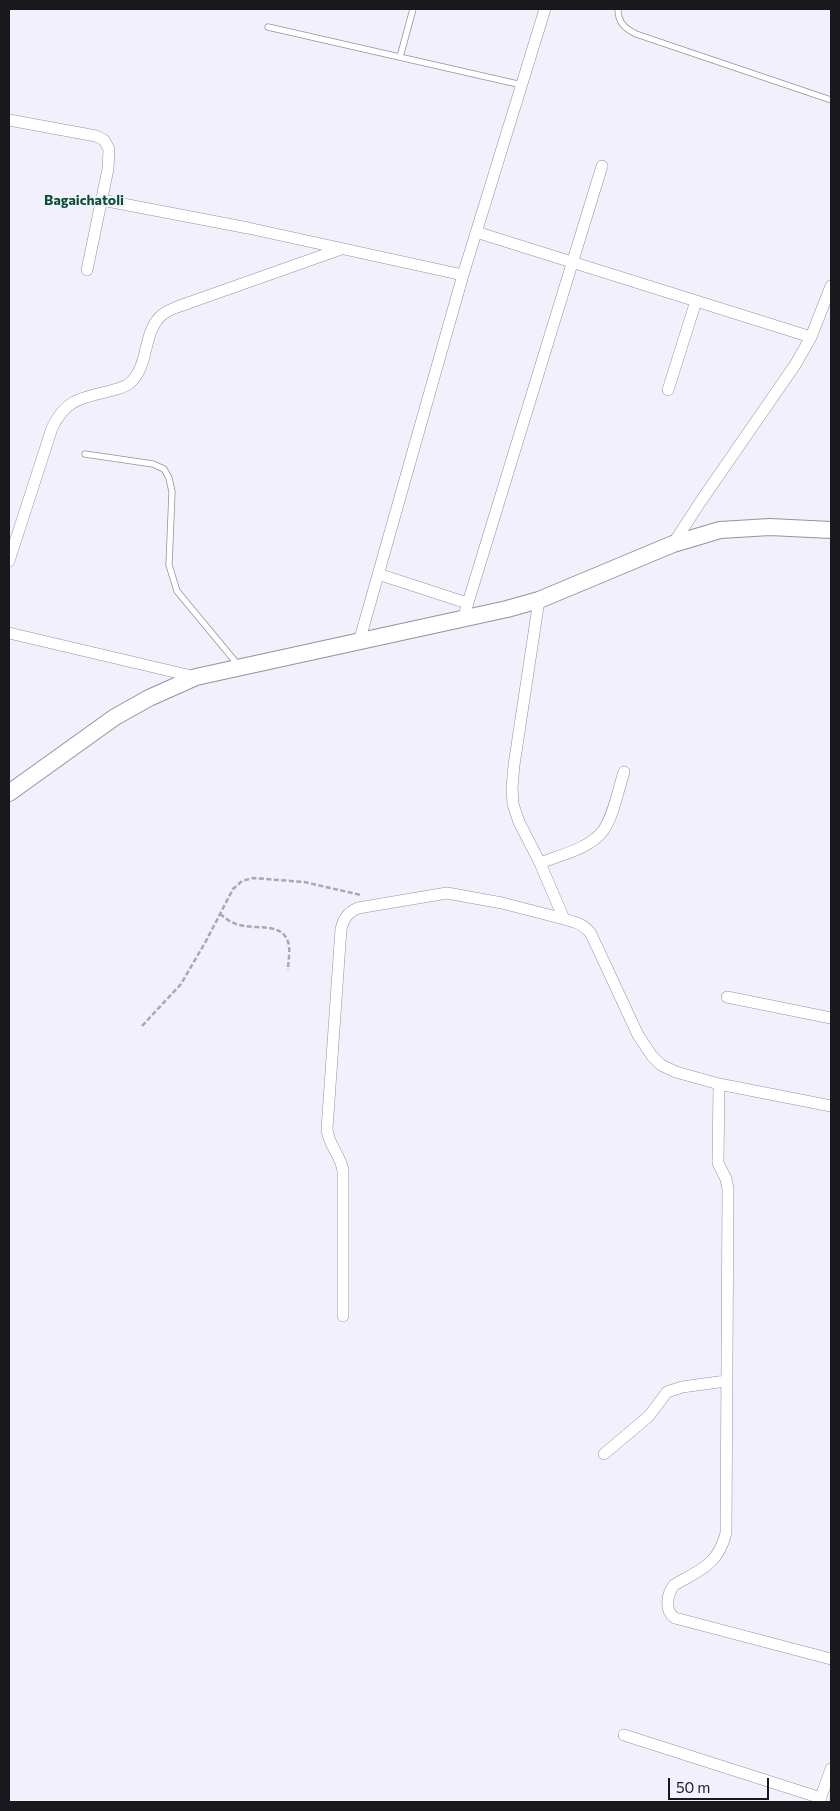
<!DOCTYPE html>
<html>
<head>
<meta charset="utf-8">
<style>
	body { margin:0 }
	#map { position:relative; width:840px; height:1811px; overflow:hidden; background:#f1f0fc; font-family:Commissioner,sans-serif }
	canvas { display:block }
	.frame { position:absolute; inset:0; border:10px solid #19191d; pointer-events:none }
	.scale { position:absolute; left:668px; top:1778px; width:101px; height:22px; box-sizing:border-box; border:2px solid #19191d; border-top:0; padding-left:6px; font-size:15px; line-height:18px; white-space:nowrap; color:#19191d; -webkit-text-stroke:4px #f1f0fc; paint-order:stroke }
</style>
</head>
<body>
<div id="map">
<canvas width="840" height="1811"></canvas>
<div class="frame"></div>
<div class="scale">50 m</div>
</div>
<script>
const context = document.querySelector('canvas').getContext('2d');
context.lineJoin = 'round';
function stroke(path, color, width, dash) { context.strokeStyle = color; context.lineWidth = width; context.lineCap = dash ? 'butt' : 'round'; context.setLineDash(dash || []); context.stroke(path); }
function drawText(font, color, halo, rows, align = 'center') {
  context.font = font + ' Commissioner,sans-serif'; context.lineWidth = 4.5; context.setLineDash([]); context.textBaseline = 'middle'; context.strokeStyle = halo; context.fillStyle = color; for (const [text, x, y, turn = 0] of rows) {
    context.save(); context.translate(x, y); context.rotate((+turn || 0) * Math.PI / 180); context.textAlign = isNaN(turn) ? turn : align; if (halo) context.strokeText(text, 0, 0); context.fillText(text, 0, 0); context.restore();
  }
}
const lane = new Path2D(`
	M 618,9 C 618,22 624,28 636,34 L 831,100
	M 268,27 L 522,85
	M 400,57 L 413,9
	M 85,454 L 153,464 L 164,469 L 169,478 L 172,492 L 169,565 L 177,591 L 239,666`);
const street = new Path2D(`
	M 9,120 L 96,136 L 104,140 L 109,149 L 108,169 L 87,270
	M 102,200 L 248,228 L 463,275
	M 476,232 L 811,337
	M 668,390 L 696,301
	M 673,544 L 701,501 L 795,365 L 811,337 L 831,286
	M 9,561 L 52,428 C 66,399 81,398 110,391 C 117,389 126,387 131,382 C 150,364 142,331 163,314 C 167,311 172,309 177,307 L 341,249
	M 378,574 L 467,603
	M 539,600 L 514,765 L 512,788 L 513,804 L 519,822 L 540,863 L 564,919 C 575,922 584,924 591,934 L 638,1035 L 652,1056 L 661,1065 L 676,1072 L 719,1084 L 831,1106
	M 463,619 L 602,166
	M 9,633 L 196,677
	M 359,642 L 463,275 L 545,9
	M 540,863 C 560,855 589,849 603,831 C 614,815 618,790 624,772
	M 727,997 L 831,1018
	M 719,1084 L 718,1163 L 726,1179 L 728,1189 L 726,1533 C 718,1565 700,1570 674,1585 C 667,1594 664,1611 675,1618 L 831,1659
	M 343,1316 L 343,1171 C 341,1155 328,1145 327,1129 L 341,929 C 344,918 347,913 358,908 L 447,893 L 502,903 L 564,919
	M 604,1454 L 649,1416 L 667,1392 L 682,1387 L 726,1381
	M 624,1735 L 821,1798
	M 819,1802 L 831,1769`);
const secondary = new Path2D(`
	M 9,793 L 115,717 L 149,698 L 196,677 L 507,609 L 539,600 L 673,544 L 720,530 L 770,527 L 831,530`);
stroke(lane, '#93939e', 7);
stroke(street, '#93939e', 12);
stroke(secondary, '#93939e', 18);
stroke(new Path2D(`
	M 220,914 C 225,918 230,922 236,924 C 254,931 285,920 289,946 C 290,954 288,962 288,970
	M 142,1026 L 181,984 L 206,941 L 233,889 L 242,881 L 253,878 L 304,882 L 361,895`), '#a9a8b2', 2.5, [5, 2.5]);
stroke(lane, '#fff', 5.5);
stroke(street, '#fff', 11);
stroke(secondary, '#fff', 16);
drawText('bold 14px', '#084e32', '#f1f0fc', [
	["Bagaichatoli",84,200]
]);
</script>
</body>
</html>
